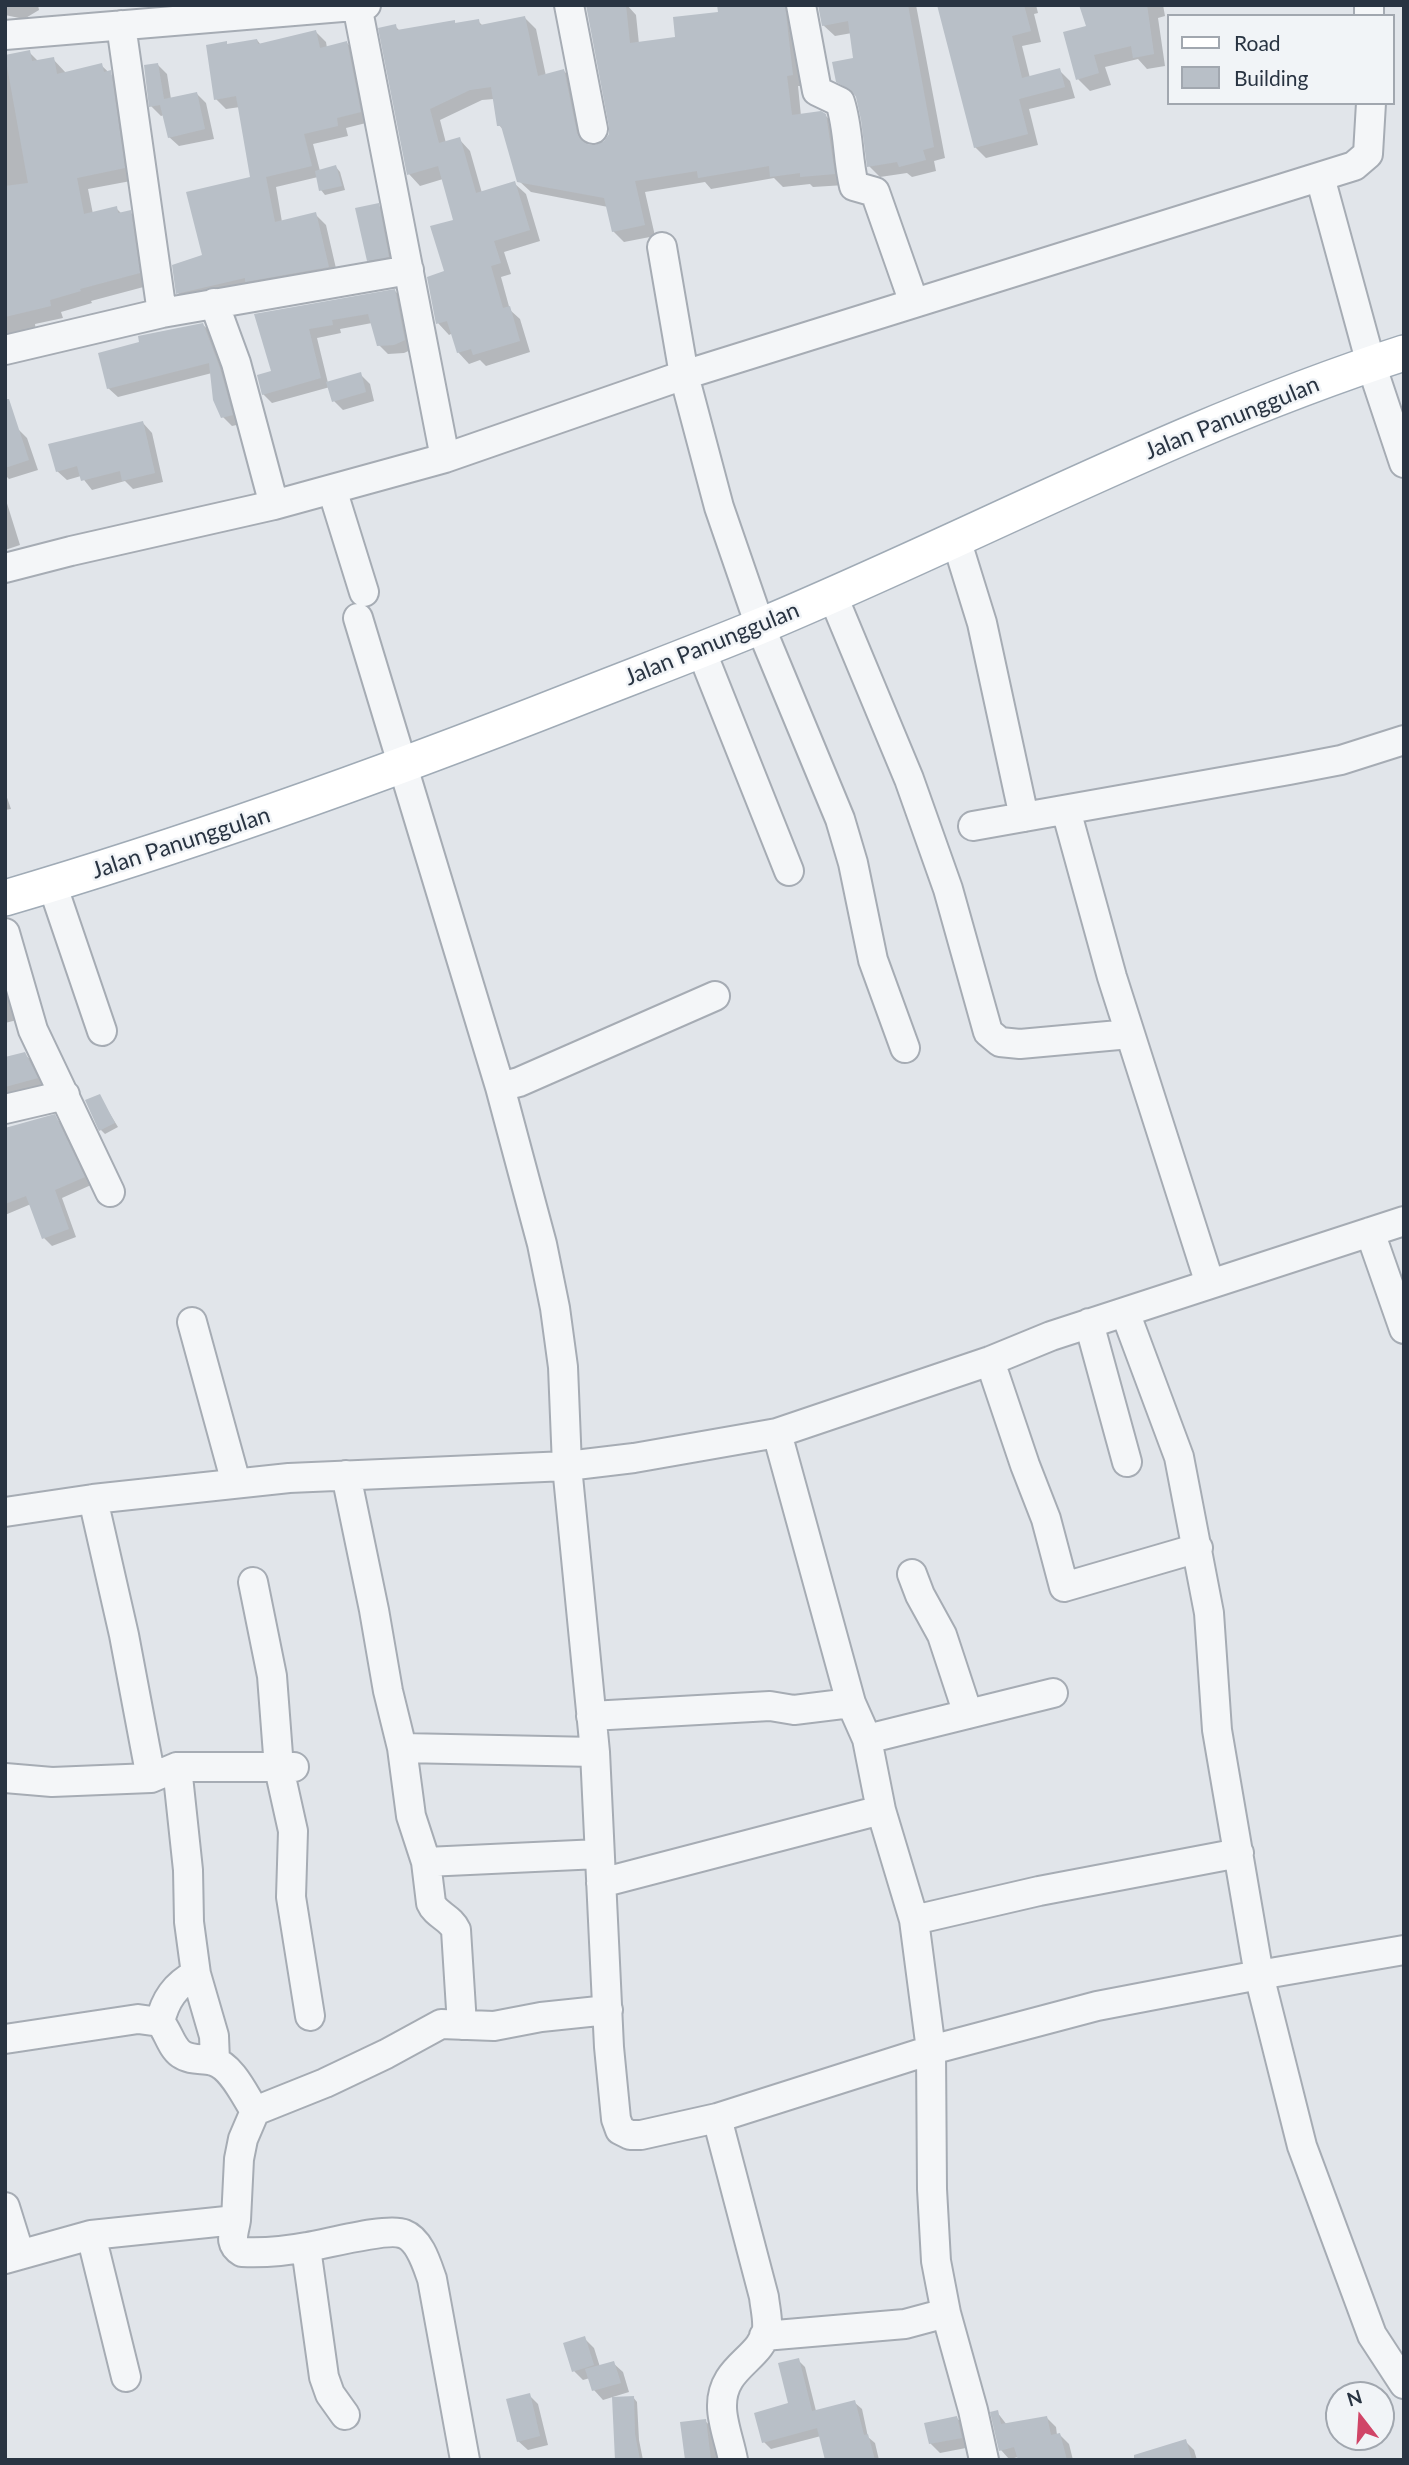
<!DOCTYPE html>
<html>
<head>
<meta charset="utf-8">
<style>
	body { margin:0 }
	#map { position:relative; width:1409px; height:2465px; overflow:hidden; background:#e1e5ea; font-family:Lato,sans-serif }
	canvas { display:block }
	.frame { position:absolute; inset:0; border:7px solid #293442; pointer-events:none }
	.legend { position:absolute; left:1167px; top:14px; width:228px; height:91px; box-sizing:border-box; background:#f1f4f7; border:2px solid #a1a7af; margin:0; padding:9px 12px; list-style:none; font-size:21px; color:#293442 }
	.legend li { display:flex; align-items:center; gap:14px; height:35px }
	.legend b { width:35px; border:2px solid #a1a7af }
	.north { position:absolute; left:1325px; top:2381px; width:70px; height:70px; box-sizing:border-box; background:#f1f4f7; border:2px solid #a1a7af; border-radius:50%; rotate:343deg; font-size:19px; font-weight:700; line-height:28px; text-align:center; color:#293442 }
	.north::after { content:''; display:block; margin:auto; width:24px; height:32px; background:#d04567; clip-path:polygon(50% 0,100% 100%,50% 72%,0 100%) }
</style>
</head>
<body>
<div id="map">
<canvas width="1409" height="2465"></canvas>
<div class="frame"></div>
<ul class="legend">
<li><b style="height:9px;background:#fff"></b>Road</li>
<li><b style="height:19px;background:#b8bfc7"></b>Building</li>
</ul>
<div class="north">N</div>
</div>
<script>
const context = document.querySelector('canvas').getContext('2d');
context.lineJoin = 'round';
function fill(path, color) { context.fillStyle = color; context.fill(path, 'evenodd'); }
function stroke(path, color, width, dash) { context.strokeStyle = color; context.lineWidth = width; context.lineCap = dash ? 'butt' : 'round'; context.setLineDash(dash || []); context.stroke(path); }
function drawText(font, color, halo, rows, align = 'center') {
  context.font = font + ' Lato,sans-serif'; context.lineWidth = 5; context.setLineDash([]); context.textBaseline = 'middle'; context.strokeStyle = halo; context.fillStyle = color; for (const [text, x, y, turn = 0] of rows) {
    context.save(); context.translate(x, y); context.rotate((+turn || 0) * Math.PI / 180); context.textAlign = isNaN(turn) ? turn : align; if (halo) context.strokeText(text, 0, 0); context.fillText(text, 0, 0); context.restore();
  }
}
fill(new Path2D(`
	M 5,5 L 38,5 L 39,10 L 24,19 L 5,15 Z
	M 595,5 L 627,5 L 636,15 L 639,44 L 677,38 L 720,14 L 719,5 L 794,5 L 803,86 L 798,86 L 801,116 L 825,115 L 837,127 L 845,185 L 813,187 L 810,184 L 783,187 L 774,178 L 711,189 L 705,182 L 645,192 L 655,236 L 624,242 L 613,231 L 608,207 L 531,192 L 519,181 L 505,132 L 499,125 L 494,99 L 482,100 L 440,120 L 446,143 L 459,139 L 470,151 L 482,193 L 514,183 L 526,194 L 540,241 L 504,252 L 511,274 L 501,277 L 510,310 L 520,319 L 530,352 L 486,366 L 480,360 L 469,364 L 458,352 L 453,333 L 449,335 L 438,323 L 455,221 L 443,179 L 420,186 L 409,174 L 395,26 L 400,31 L 454,22 L 457,24 L 478,21 L 483,26 L 525,18 L 536,29 L 546,76 L 564,71 L 575,82 L 588,146 L 596,147 L 606,142 L 611,134 Z
	M 820,5 L 916,5 L 945,158 L 934,161 L 936,171 L 912,177 L 907,173 L 880,177 L 869,166 L 858,97 L 837,81 L 855,59 L 852,33 L 835,36 L 823,25 Z
	M 939,5 L 1036,5 L 1038,13 L 1034,14 L 1041,42 L 1022,46 L 1030,78 L 1059,70 L 1070,81 L 1075,98 L 1029,109 L 1038,145 L 986,158 L 975,147 Z
	M 1081,5 L 1163,5 L 1165,16 L 1158,18 L 1165,66 L 1147,69 L 1138,59 L 1105,67 L 1111,85 L 1090,91 L 1078,79 L 1088,27 Z
	M 316,32 L 326,42 L 327,48 L 347,43 L 357,53 L 370,122 L 346,128 L 348,136 L 313,144 L 320,171 L 336,167 L 340,172 L 345,190 L 325,195 L 321,190 L 318,177 L 276,187 L 282,222 L 315,214 L 326,225 L 338,277 L 188,303 L 178,293 L 204,256 L 252,178 L 240,107 L 226,109 L 216,99 L 226,43 L 229,46 L 257,40 L 261,45 Z
	M 29,52 L 39,62 L 53,59 L 66,73 L 101,65 L 122,85 L 136,180 L 88,189 L 93,214 L 116,208 L 122,214 L 130,212 L 142,224 L 151,285 L 91,301 L 92,303 L 61,312 L 63,318 L 35,324 L 36,331 L 5,337 L 5,57 Z
	M 158,65 L 167,74 L 171,99 L 197,94 L 206,103 L 214,139 L 179,146 L 169,137 L 164,115 L 161,116 L 151,106 Z
	M 378,205 L 387,214 L 397,266 L 378,269 L 368,260 Z
	M 395,291 L 404,300 L 413,349 L 404,353 L 388,354 L 379,345 L 372,323 L 340,329 L 341,333 L 317,338 L 328,383 L 360,374 L 370,384 L 374,401 L 343,410 L 334,401 L 330,387 L 272,403 L 263,394 L 273,373 L 256,315 Z
	M 203,325 L 213,334 L 241,424 L 232,426 L 223,417 L 212,373 L 118,397 L 108,388 Z
	M 143,423 L 152,433 L 163,482 L 133,489 L 125,481 L 92,490 L 81,476 L 67,480 L 57,471 Z
	M 18,429 L 27,438 L 38,470 L 9,479 L 5,475 L 5,432 Z
	M 5,497 L 20,545 L 5,550 Z
	M 5,792 L 11,809 L 5,810 Z
	M 5,980 L 17,1020 L 5,1023 Z
	M 24,1054 L 34,1063 L 46,1088 L 11,1097 L 5,1091 L 5,1059 Z
	M 99,1096 L 118,1127 L 105,1134 L 101,1130 Z
	M 54,1116 L 62,1125 L 91,1185 L 62,1198 L 76,1237 L 52,1246 L 44,1238 L 31,1204 L 5,1215 L 5,1136 Z
	M 584,2338 L 594,2348 L 600,2367 L 613,2363 L 623,2372 L 629,2392 L 603,2400 L 594,2390 L 590,2378 L 583,2380 L 574,2371 Z
	M 798,2360 L 805,2367 L 816,2411 L 854,2402 L 862,2409 L 868,2437 L 875,2443 L 879,2460 L 827,2460 L 821,2436 L 771,2449 L 764,2442 L 791,2404 Z
	M 529,2395 L 538,2404 L 548,2445 L 528,2450 L 518,2441 Z
	M 633,2397 L 637,2402 L 639,2440 L 643,2460 L 617,2460 Z
	M 997,2412 L 1007,2425 L 1047,2418 L 1056,2427 L 1057,2435 L 1060,2435 L 1069,2444 L 1073,2460 L 1019,2460 L 1019,2457 L 1009,2459 L 1001,2450 Z
	M 957,2418 L 966,2428 L 971,2447 L 940,2453 L 930,2443 Z
	M 705,2421 L 715,2430 L 719,2460 L 687,2460 Z
	M 1185,2441 L 1194,2450 L 1197,2460 L 1139,2460 Z`), '#0003');
fill(new Path2D(`
	M 586,5 L 626,5 L 630,43 L 675,37 L 673,17 L 718,12 L 717,5 L 785,5 L 793,75 L 787,76 L 792,115 L 821,111 L 826,114 L 835,174 L 800,177 L 800,173 L 770,177 L 769,166 L 698,178 L 697,171 L 635,181 L 645,225 L 612,232 L 604,198 L 517,182 L 501,126 L 497,126 L 491,87 L 470,90 L 430,109 L 439,143 L 460,137 L 476,193 L 515,181 L 530,230 L 494,241 L 501,263 L 491,266 L 503,308 L 510,306 L 520,341 L 473,355 L 471,349 L 457,353 L 447,321 L 436,324 L 427,277 L 444,271 L 430,226 L 453,220 L 438,166 L 407,175 L 378,28 L 396,24 L 397,30 L 455,20 L 455,23 L 479,19 L 480,25 L 525,16 L 538,76 L 564,69 L 577,133 L 581,140 L 587,144 L 595,145 L 604,141 L 609,134 L 609,127 Z
	M 818,5 L 908,5 L 934,147 L 923,150 L 926,160 L 899,167 L 897,162 L 867,167 L 861,120 L 856,97 L 852,91 L 836,82 L 832,62 L 853,58 L 848,21 L 822,26 Z
	M 937,5 L 1024,5 L 1031,31 L 1012,36 L 1022,78 L 1060,68 L 1065,87 L 1019,99 L 1028,134 L 974,148 Z
	M 1079,5 L 1147,5 L 1154,54 L 1133,58 L 1131,46 L 1094,55 L 1099,73 L 1076,80 L 1063,32 L 1086,26 Z
	M 316,30 L 320,48 L 347,41 L 361,112 L 337,118 L 338,126 L 304,134 L 312,166 L 266,177 L 275,222 L 316,212 L 329,267 L 245,282 L 245,278 L 176,294 L 172,265 L 202,255 L 186,192 L 250,177 L 236,96 L 214,100 L 206,45 L 227,41 L 227,44 L 257,39 L 258,44 Z
	M 30,50 L 32,61 L 54,57 L 57,74 L 102,63 L 104,72 L 111,70 L 125,168 L 77,178 L 84,214 L 117,206 L 118,213 L 131,210 L 140,273 L 80,289 L 81,291 L 50,300 L 51,306 L 5,317 L 5,186 L 28,183 L 5,55 Z
	M 158,63 L 164,99 L 197,92 L 205,129 L 168,138 L 160,105 L 149,107 L 144,65 Z
	M 336,165 L 342,186 L 319,191 L 315,171 Z
	M 379,203 L 389,257 L 367,261 L 355,208 Z
	M 395,289 L 405,340 L 394,345 L 377,346 L 368,314 L 332,320 L 333,325 L 309,329 L 321,378 L 262,395 L 257,375 L 271,371 L 254,314 Z
	M 203,323 L 220,368 L 233,415 L 221,418 L 213,400 L 209,363 L 107,389 L 98,353 L 139,342 L 138,336 Z
	M 361,372 L 366,392 L 332,402 L 326,382 Z
	M 5,399 L 9,399 L 29,460 L 5,468 Z
	M 143,421 L 155,473 L 122,481 L 120,471 L 81,481 L 77,466 L 56,472 L 48,444 Z
	M 25,1052 L 38,1078 L 5,1087 L 5,1057 Z
	M 100,1094 L 115,1123 L 99,1131 L 85,1100 Z
	M 55,1114 L 85,1177 L 55,1190 L 69,1229 L 42,1239 L 26,1196 L 5,1204 L 5,1128 Z
	M 585,2336 L 594,2365 L 572,2372 L 563,2343 Z
	M 799,2358 L 812,2411 L 855,2400 L 864,2435 L 868,2434 L 875,2460 L 825,2460 L 817,2428 L 762,2443 L 754,2413 L 788,2403 L 778,2363 Z
	M 614,2361 L 621,2383 L 592,2391 L 585,2369 Z
	M 530,2393 L 540,2436 L 517,2442 L 506,2399 Z
	M 634,2396 L 635,2434 L 640,2460 L 615,2460 L 612,2397 Z
	M 998,2410 L 1001,2424 L 1047,2416 L 1051,2435 L 1060,2433 L 1067,2460 L 1018,2460 L 1014,2447 L 999,2451 L 990,2412 Z
	M 957,2416 L 962,2438 L 929,2444 L 924,2423 Z
	M 706,2419 L 711,2460 L 685,2460 L 680,2422 Z
	M 1186,2439 L 1192,2460 L 1134,2460 L 1134,2455 Z`), '#b8bfc7');
const minor = new Path2D(`
	M 357,5 L 445,458
	M 569,5 L 593,129
	M 801,5 L 817,91 L 840,102 C 849,129 847,158 854,186 L 875,192 L 914,303
	M 1369,5 L 1369,16
	M 121,25 L 162,313
	M 5,35 L 366,5
	M 1320,177 L 1371,364 L 1404,463
	M 662,247 L 684,375 L 719,507 L 760,626 L 840,819 L 853,863 L 873,960 L 905,1048
	M 214,303 L 236,363 L 274,505
	M 5,350 L 162,313 L 409,270
	M 332,489 L 364,592
	M 956,539 L 982,623 L 1024,817
	M 5,568 L 71,551 L 274,505 L 445,458 L 684,375 L 1354,166 L 1368,154 L 1371,103
	M 832,594 L 909,779 L 948,889 L 988,1032 L 1000,1042 L 1020,1044 L 1130,1034
	M 358,618 L 500,1087 L 542,1244 L 555,1308 L 563,1367 L 567,1466 L 595,1752 L 609,2047 L 616,2119 L 620,2130 L 630,2135 L 641,2135 L 717,2118 L 931,2050 L 1097,2006 L 1259,1975 L 1404,1950
	M 701,650 L 789,871
	M 1066,810 L 1112,977 L 1210,1284
	M 973,826 L 1289,770 L 1341,760 L 1404,740
	M 52,884 L 102,1031
	M 5,933 L 33,1030 L 110,1192
	M 500,1087 L 519,1082 L 715,996
	M 5,1109 L 65,1095
	M 1370,1232 L 1404,1329
	M 1125,1312 L 1179,1457 L 1209,1613 L 1217,1730 L 1259,1975 L 1302,2146 L 1372,2335 L 1404,2384
	M 192,1322 L 236,1483
	M 1089,1323 L 1127,1462
	M 990,1361 L 1025,1465 L 1046,1519 L 1064,1587 L 1198,1548
	M 777,1433 L 851,1703 L 867,1739 L 881,1810 L 914,1920 L 931,2050 L 932,2189 L 936,2261 L 946,2313 L 973,2410 L 984,2460
	M 346,1475 L 374,1610 L 388,1691 L 402,1748 L 411,1816 L 426,1862 L 431,1903 C 436,1915 451,1918 456,1930 L 462,2025
	M 93,1499 L 124,1635 L 151,1778
	M 5,1512 L 93,1499 L 289,1478 L 567,1466 L 634,1458 L 777,1433 L 990,1361 L 1051,1336 L 1404,1221
	M 912,1574 L 920,1595 L 942,1635 L 968,1714
	M 253,1582 L 272,1676 L 279,1768 L 293,1831 L 291,1897 L 310,2016
	M 591,1716 L 770,1706 L 794,1710 L 851,1703
	M 867,1739 L 1053,1693
	M 402,1748 L 595,1752
	M 177,1767 L 188,1870 L 189,1922 L 196,1974 L 214,2036 L 215,2061
	M 5,1778 L 52,1782 L 151,1778 L 177,1767 L 294,1767
	M 426,1862 L 599,1854
	M 601,1883 L 881,1810
	M 914,1920 L 1039,1891 L 1239,1853
	M 160,2022 C 165,2000 175,1985 196,1974
	M 5,2039 L 138,2019 L 160,2022 C 168,2031 171,2047 181,2054 C 191,2061 203,2058 213,2061 C 232,2066 245,2096 255,2111
	M 717,2118 L 764,2297 C 765,2307 768,2319 767,2329 C 761,2360 721,2366 722,2407 C 722,2423 730,2443 733,2460
	M 5,2207 L 20,2255
	M 236,2220 L 239,2159 L 243,2139 L 255,2111 L 325,2083 L 386,2054 L 441,2024 L 494,2026 L 541,2017 L 608,2010
	M 91,2235 L 126,2377
	M 306,2248 L 324,2377 L 330,2394 L 345,2415
	M 5,2259 L 91,2235 L 236,2220 C 234,2233 228,2244 242,2252 C 263,2253 286,2251 307,2247 C 327,2244 388,2227 404,2234 C 420,2240 427,2265 432,2279 L 465,2460
	M 764,2336 L 905,2324 L 946,2313`);
const major = new Path2D(`
	M 5,898 C 199,841 387,773 575,699 C 636,675 697,652 758,627 C 974,537 1180,425 1404,353`);
stroke(minor, '#a6acb4', 32);
stroke(major, '#a0abb6', 38);
stroke(minor, '#f4f6f8', 28);
stroke(major, '#fff', 35);
drawText('23px', '#293442', '#f1f4f7', [
	["Jalan Panunggulan",1232,418,-22],
	["Jalan Panunggulan",712,644,-22],
	["Jalan Panunggulan",181,843,-18]
]);
</script>
</body>
</html>
